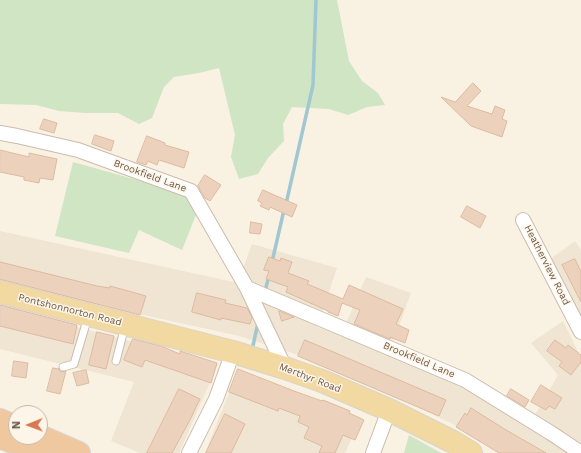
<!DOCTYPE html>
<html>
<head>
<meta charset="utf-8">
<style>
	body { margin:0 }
	#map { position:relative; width:581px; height:453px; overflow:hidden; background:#f9f2e2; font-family:"Work Sans",sans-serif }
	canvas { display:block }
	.north { position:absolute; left:8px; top:405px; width:40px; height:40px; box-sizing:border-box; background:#fdf6e8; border:1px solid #c4b8a9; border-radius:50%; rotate:269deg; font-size:11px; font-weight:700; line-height:16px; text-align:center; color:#6e5a4b }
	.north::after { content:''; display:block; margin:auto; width:14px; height:18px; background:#d77853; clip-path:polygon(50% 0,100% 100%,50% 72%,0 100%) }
</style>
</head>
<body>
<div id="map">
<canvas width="581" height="453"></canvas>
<div class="north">N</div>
</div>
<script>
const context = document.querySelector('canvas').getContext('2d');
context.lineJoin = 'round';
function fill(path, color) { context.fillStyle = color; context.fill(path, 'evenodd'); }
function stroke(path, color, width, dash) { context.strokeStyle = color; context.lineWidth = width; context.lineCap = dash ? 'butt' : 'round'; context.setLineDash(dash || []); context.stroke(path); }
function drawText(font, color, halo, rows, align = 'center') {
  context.font = font + ' "Work Sans",sans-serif'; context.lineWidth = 3; context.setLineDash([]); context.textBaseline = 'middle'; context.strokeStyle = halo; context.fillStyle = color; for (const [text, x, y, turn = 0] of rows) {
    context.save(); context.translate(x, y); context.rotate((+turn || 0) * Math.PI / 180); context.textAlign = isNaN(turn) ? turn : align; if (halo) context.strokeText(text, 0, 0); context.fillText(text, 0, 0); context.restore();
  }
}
fill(new Path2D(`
	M 0,231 L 238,283 L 252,244 L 337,268 L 317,327 L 341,335 L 366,277 L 411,293 L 389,353 L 441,372 L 531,422 L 558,375 L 531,343 L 563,321 L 581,358 L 581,453 L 513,453 L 330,365 L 239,336 L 85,302 L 0,282 Z
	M 575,241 L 581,250 L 581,335 L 545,263 Z
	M 0,307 L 218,364 L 179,453 L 140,453 L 111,441 L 134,382 L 0,349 Z
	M 237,373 L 361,418 L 345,453 L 205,453 Z`), '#f0e4d2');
fill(new Path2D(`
	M 0,0 L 337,0 L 349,61 L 362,81 L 378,93 L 385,105 L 367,107 L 348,115 L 329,109 L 292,107 L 283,124 L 284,141 L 268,158 L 258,174 L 239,179 L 231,157 L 235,135 L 219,68 L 199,73 L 174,77 L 164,87 L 152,118 L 139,124 L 118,113 L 86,113 L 59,111 L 36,105 L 0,104 Z
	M 73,162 L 187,194 L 198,210 L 182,250 L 139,230 L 129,253 L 55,236 Z
	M 409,435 L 441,453 L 404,453 Z`), '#cfe5c3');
stroke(new Path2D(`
	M 286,204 L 313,85 L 316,0
	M 272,262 L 284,210
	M 265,291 L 269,276
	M 252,350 L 258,323`), '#a1c7d1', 3.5);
const building = new Path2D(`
	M 473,83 L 481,91 L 467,106 L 492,114 L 495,106 L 505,110 L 502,119 L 507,121 L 502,137 L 471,126 L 441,97 L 455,102 Z
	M 44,119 L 57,123 L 54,133 L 40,129 Z
	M 95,135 L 114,141 L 111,151 L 92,144 Z
	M 147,136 L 165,143 L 165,145 L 189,152 L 184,168 L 159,160 L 157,165 L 148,161 L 146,165 L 137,162 Z
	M 0,150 L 29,157 L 29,153 L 57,159 L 53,180 L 40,178 L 39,183 L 24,180 L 24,177 L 0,172 Z
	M 205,175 L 221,185 L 210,201 L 205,198 L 198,186 Z
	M 263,190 L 297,205 L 292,217 L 270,207 L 269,210 L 260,206 L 262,203 L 258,201 Z
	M 467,206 L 486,216 L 480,228 L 461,217 Z
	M 251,222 L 262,224 L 260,234 L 250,233 Z
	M 269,257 L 280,261 L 281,258 L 292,262 L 288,273 L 309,281 L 307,284 L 343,299 L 349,285 L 403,309 L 396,324 L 409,330 L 405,343 L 390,337 L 390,339 L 354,324 L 360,310 L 342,303 L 338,316 L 328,312 L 328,311 L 286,292 L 288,287 L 266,279 L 269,271 L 264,270 Z
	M 575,259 L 581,272 L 581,302 L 562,265 Z
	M 0,262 L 97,286 L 110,288 L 110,286 L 146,296 L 140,315 L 3,280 L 0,280 Z
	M 197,293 L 226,300 L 225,303 L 247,308 L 252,317 L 250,324 L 221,318 L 221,320 L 192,312 Z
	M 0,305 L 77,325 L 73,344 L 0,326 Z
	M 279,311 L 294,317 L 282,321 Z
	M 97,332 L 114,336 L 106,369 L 89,365 Z
	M 133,339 L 161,346 L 180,354 L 180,351 L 217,363 L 211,383 L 145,360 L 142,367 L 124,360 Z
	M 305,340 L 446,400 L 439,416 L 298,356 Z
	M 555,340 L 566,348 L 568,345 L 581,355 L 581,362 L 571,375 L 559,366 L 562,362 L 547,351 Z
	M 14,361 L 28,363 L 26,378 L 12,376 Z
	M 53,368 L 59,369 L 61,372 L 66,371 L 60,394 L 47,391 Z
	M 238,369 L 294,391 L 322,401 L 323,400 L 350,411 L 349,413 L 364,420 L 355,440 L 343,435 L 335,453 L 319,453 L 322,446 L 304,438 L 309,427 L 298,422 L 300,416 L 279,408 L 278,411 L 229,392 Z
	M 86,370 L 89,383 L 77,386 L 73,373 Z
	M 541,385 L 562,398 L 555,409 L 549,406 L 546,410 L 531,402 Z
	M 179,389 L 200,399 L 195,409 L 191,418 L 172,453 L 147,453 Z
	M 511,389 L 529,400 L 525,407 L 507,396 Z
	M 471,408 L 506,430 L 546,453 L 499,453 L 456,427 L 465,413 L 467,415 Z
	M 225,414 L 245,424 L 231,453 L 206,453 Z`);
fill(building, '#ecd2bd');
stroke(building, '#ddba9f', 1);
const service = new Path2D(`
	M 116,361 L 125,326
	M 63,367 L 74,364 L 88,317`);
const minor = new Path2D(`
	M 0,133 L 17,136 L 78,150 L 191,191 L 247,288 L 285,368
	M 523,220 L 581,332
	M 247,288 L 465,380 L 551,433 L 581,453
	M 189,453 L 216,399 L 233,352
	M 373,453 L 389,410`);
const primary = new Path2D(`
	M 0,292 L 233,352 L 285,368 L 322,381 L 389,410 L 453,442 L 471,453`);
const trunk = new Path2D(`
	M 0,420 L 16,427
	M 40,436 L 79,453
	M 0,437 L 39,453`);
stroke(service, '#cbbcad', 9);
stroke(minor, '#cbbcad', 16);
stroke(primary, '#d9d4d0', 24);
stroke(trunk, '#d9d4d0', 24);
stroke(service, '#fff', 7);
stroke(minor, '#fff', 14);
stroke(primary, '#f2d8a1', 22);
stroke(trunk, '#f0c8a0', 22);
drawText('10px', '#6e5a4b', '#fdf6e8', [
	["Brookfield Lane",150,176,20],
	["Heatherview Road",547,265,63],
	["Pontshonnorton Road",70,310,14],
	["Brookfield Lane",419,360,23],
	["Merthyr Road",310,378,21]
]);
</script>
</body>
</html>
